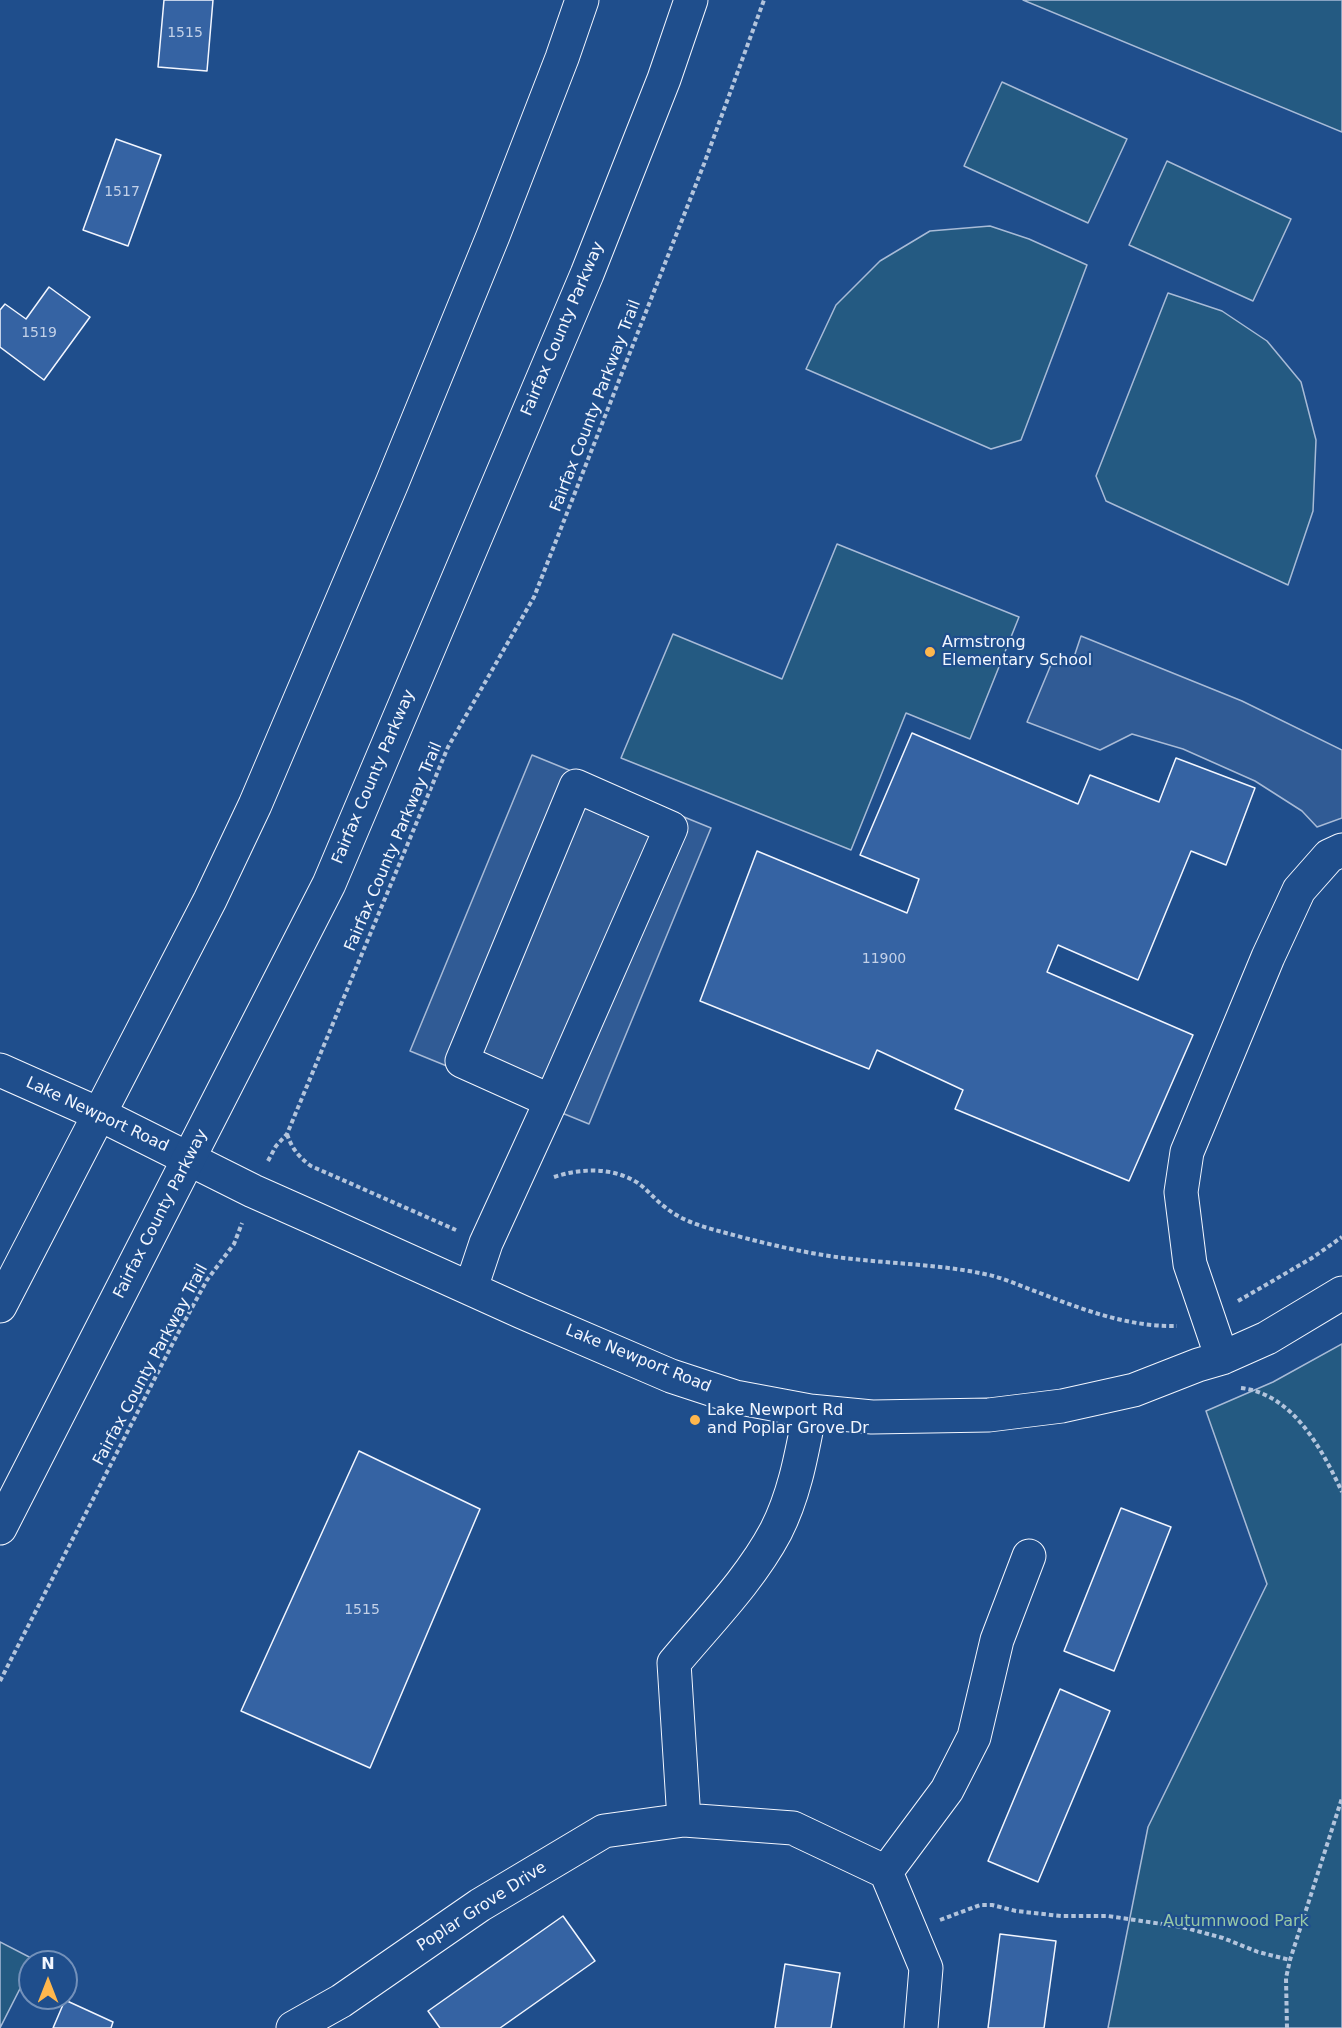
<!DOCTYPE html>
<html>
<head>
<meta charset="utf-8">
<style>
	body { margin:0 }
	#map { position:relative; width:1342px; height:2028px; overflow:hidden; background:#1f4e8c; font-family:"DejaVu Sans",sans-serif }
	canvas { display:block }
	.north { position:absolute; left:18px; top:1950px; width:60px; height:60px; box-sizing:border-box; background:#1f4e8c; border:2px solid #7391ba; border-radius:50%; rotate:0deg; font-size:16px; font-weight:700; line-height:24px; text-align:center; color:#f2f6ff }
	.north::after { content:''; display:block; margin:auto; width:21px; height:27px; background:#ffb74d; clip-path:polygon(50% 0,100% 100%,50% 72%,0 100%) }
</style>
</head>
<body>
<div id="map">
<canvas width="1342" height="2028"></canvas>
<div class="north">N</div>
</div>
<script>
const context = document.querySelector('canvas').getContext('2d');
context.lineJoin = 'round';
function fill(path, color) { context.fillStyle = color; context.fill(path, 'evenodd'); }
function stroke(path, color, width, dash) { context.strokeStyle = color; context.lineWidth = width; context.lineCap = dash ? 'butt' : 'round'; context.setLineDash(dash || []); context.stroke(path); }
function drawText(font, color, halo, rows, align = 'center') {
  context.font = font + ' "DejaVu Sans",sans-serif'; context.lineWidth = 4.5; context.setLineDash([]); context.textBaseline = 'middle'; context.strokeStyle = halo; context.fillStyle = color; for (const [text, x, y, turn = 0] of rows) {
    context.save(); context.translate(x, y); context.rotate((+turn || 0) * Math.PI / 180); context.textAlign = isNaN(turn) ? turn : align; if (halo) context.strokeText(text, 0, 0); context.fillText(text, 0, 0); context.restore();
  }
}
const green = new Path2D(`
	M 1023,0 L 1342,0 L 1342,132 Z
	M 1002,82 L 1127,139 L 1088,223 L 964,166 Z
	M 1167,161 L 1291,219 L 1253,301 L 1129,245 Z
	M 990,226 L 1029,239 L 1087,265 L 1021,440 L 991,449 L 806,369 L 836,305 L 880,261 L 930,231 Z
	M 1168,293 L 1222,311 L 1267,341 L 1301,382 L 1316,440 L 1313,511 L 1288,585 L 1106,501 L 1096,476 Z
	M 837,544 L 1019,617 L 970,739 L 906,713 L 851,850 L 621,758 L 673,634 L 782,679 Z
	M 1342,1344 L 1342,2028 L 1108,2028 L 1148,1827 L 1267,1584 L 1206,1411 L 1273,1382 Z
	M 0,1942 L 35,1960 L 33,1962 L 30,1962 L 30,1969 L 0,2028 Z`);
fill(green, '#245a82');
stroke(green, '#a8bbd7', 1.5);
const parking = new Path2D(`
	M 1081,636 L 1242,701 L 1342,750 L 1342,818 L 1317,827 L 1302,811 L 1255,781 L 1183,749 L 1132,734 L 1100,750 L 1027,722 L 1055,655 L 1073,660 Z
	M 532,755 L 711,828 L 589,1124 L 410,1051 Z`);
fill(parking, '#305b95');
stroke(parking, '#a8bbd7', 1.5);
const building = new Path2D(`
	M 164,0 L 213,0 L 207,71 L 158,67 Z
	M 116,139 L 161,155 L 128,246 L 83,230 Z
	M 49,287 L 90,317 L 44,380 L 0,347 L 0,310 L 5,304 L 26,319 Z
	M 912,733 L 1078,804 L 1090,775 L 1159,802 L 1176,758 L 1255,788 L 1226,865 L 1191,851 L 1138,980 L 1058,945 L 1047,972 L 1193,1035 L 1129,1181 L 955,1109 L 963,1090 L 877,1050 L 869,1069 L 700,1001 L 757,851 L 907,913 L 919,879 L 860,855 Z
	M 359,1451 L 480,1509 L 370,1768 L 241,1711 Z
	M 1121,1508 L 1171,1527 L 1114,1671 L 1064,1651 Z
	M 1060,1689 L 1110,1711 L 1038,1882 L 988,1861 Z
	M 563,1916 L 595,1961 L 500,2028 L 440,2028 L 428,2011 Z
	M 1000,1934 L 1056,1941 L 1044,2028 L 988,2028 Z
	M 785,1964 L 840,1973 L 831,2028 L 775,2028 Z
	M 65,2000 L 113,2022 L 111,2028 L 53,2028 Z`);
fill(building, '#3563a3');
stroke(building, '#f2f6ff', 1.5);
const minor = new Path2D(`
	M 0,1070 L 99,1114 L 253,1191 L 316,1219 L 522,1312 L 671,1376 L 735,1397 L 810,1411 L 872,1417 L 989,1415 L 1062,1406 L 1134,1390 L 1198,1365 L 1222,1358 L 1267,1338 L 1342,1293
	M 471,1288 L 486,1243 L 551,1101 L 671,828 L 576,786 L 462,1061 L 551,1101
	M 1222,1358 L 1190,1264 L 1181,1192 L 1187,1152 L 1268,957 L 1299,890 L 1329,856 L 1342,850
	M 684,1820 L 793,1828 L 886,1872
	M 293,2028 L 341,2001 L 480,1905 L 604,1831 L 684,1820 L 674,1663 C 709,1621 750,1580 776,1531 C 795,1494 802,1452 810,1411
	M 921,2028 L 926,1968 L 886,1872 L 947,1790 L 974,1737 L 997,1640 L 1029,1556`);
const highway = new Path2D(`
	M 0,1306 L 210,900 L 255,805 L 392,483 L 493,236 L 562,58 L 582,0
	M 0,1528 L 329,884 L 587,274 L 664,79 L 691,0`);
stroke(minor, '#f2f6ff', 35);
stroke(highway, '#f2f6ff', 35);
stroke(new Path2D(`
	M 287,1134 C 292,1149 299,1157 311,1166 L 456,1230
	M 268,1161 L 276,1146 L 287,1134 L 448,747 L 534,597 L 704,164 L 764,0
	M 554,1177 C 581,1168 613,1167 638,1183 C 648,1190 655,1200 665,1207 C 679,1219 697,1225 715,1230 C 755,1241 802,1253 844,1258 C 892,1264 941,1264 989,1275 C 1003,1278 1018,1285 1032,1290 C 1079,1308 1125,1327 1177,1326
	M 1238,1301 L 1312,1258 L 1342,1237
	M 1241,1388 C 1293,1394 1322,1449 1342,1492
	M 0,1681 L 176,1337 L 207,1280 L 234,1244 L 242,1223
	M 940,1920 L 980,1905 L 992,1905 L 1016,1911 L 1061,1916 L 1108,1916 L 1182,1927 L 1223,1938 L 1258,1952 L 1290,1960
	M 1287,2028 L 1286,1978 L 1290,1960 L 1342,1798`), '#b3c4dc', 4, [4.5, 3]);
stroke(minor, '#1f4e8c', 33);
stroke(highway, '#1f4e8c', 33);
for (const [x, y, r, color] of [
	[930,652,6,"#ffb74d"],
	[695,1420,6,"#ffb74d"]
]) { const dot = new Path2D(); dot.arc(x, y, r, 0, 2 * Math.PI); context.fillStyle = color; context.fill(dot); stroke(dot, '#1f4e8c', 2); }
drawText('14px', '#c3d1e8', null, [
	["1515",185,33],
	["1517",122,192],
	["1519",39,333],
	["11900",884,959],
	["1515",362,1610]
]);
drawText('16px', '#f2f6ff', '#1f4e8c', [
	["Fairfax County Parkway",563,329,-67],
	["Fairfax County Parkway Trail",596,406,-69],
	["Fairfax County Parkway",374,777,-67],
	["Fairfax County Parkway Trail",394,847,-67],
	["Lake Newport Road",97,1115,25],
	["Fairfax County Parkway",161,1214,-63],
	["Lake Newport Road",638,1359,22],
	["Fairfax County Parkway Trail",151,1365,-62],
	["Poplar Grove Drive",482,1907,-33]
]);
drawText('16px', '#f2f6ff', '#1f4e8c', [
	["Armstrong",942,643],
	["Elementary School",942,661],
	["Lake Newport Rd",707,1411],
	["and Poplar Grove Dr",707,1429]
], 'left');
drawText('16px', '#97c8a6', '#1f4e8c', [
	["Autumnwood Park",1236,1922]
]);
</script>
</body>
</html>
